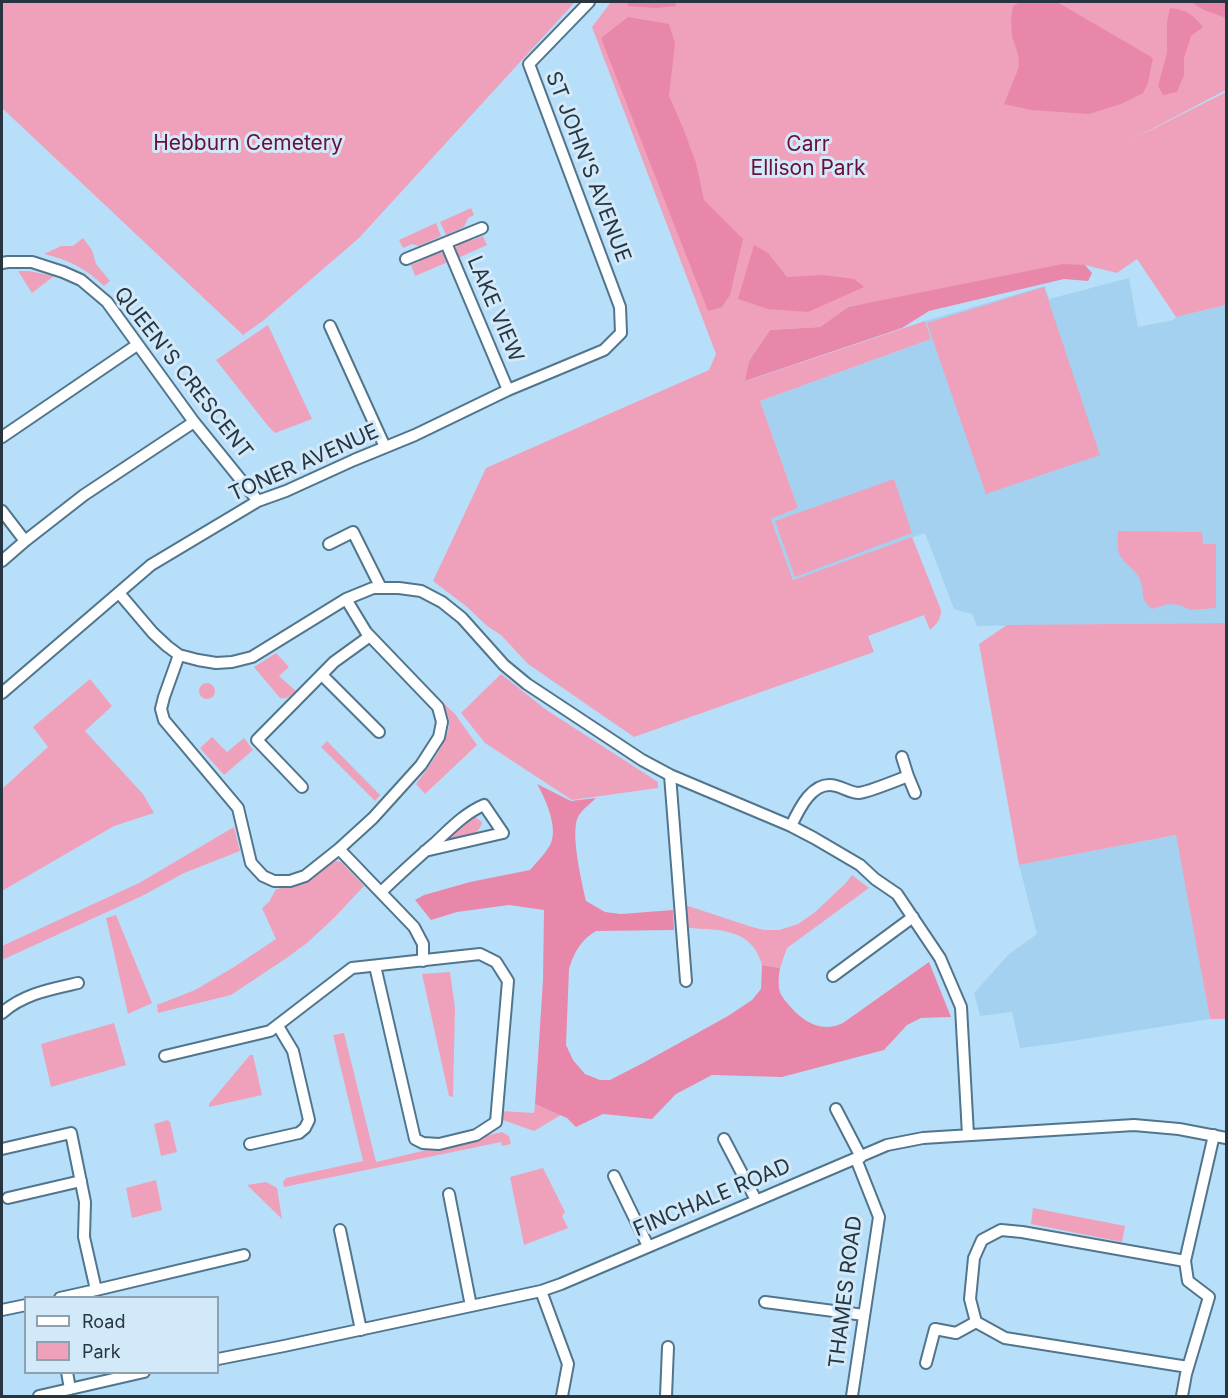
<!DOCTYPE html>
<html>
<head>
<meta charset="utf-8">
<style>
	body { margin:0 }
	#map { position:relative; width:1228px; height:1398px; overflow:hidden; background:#b8dff9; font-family:Inter,sans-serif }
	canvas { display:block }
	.frame { position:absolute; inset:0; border:3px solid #263540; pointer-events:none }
	.legend { position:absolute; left:24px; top:1296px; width:195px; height:78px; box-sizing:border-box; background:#d2e9f9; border:2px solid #8da1af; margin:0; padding:8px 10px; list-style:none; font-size:18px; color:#263540 }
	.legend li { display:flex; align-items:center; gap:12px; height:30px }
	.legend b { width:30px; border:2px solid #8da1af }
</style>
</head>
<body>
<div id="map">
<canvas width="1228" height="1398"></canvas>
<div class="frame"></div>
<ul class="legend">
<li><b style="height:8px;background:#fff"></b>Road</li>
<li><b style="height:16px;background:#efa1bb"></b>Park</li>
</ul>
</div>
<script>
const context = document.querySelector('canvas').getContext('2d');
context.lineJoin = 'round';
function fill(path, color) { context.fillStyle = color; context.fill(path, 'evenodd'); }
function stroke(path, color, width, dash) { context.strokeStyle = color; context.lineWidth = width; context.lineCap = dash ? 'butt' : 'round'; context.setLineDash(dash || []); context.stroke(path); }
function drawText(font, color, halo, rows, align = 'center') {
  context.font = font + ' Inter,sans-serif'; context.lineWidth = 6; context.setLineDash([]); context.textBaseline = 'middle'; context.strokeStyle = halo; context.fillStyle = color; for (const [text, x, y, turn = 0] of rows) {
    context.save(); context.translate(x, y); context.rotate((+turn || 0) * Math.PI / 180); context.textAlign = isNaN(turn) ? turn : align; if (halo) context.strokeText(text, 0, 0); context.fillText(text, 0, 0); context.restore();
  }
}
fill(new Path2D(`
	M 1129,278 L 1138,327 L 1173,320 L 1176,317 L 1226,305 L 1226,623 L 977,626 L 972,614 L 954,609 L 925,533 L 793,580 L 771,519 L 798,508 L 760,401 L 931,339 L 925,321 L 1045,286 L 1049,299 Z
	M 1177,835 L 1210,1019 L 1053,1044 L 1020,1048 L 1012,1012 L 980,1016 L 974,993 L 1009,954 L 1037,934 L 1019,865 Z`), '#a5d1f0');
fill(new Path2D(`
	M 2,2 L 575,2 L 359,238 L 264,320 L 243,335 L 2,108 Z
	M 611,2 L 1226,2 L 1226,90 L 1127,142 L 1226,92 L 1226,305 L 1176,317 L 1137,259 L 1117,273 L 1085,265 L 848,307 L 820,327 L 770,330 L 749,361 L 746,381 L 925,321 L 931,339 L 760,401 L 798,508 L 771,519 L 793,580 L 912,537 L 941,610 C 941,619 937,624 930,630 L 924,615 L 868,636 L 874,652 L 634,737 L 528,664 L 501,635 L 487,626 L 466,606 L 433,581 L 486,468 L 709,370 L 716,354 L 592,27 Z
	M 471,208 L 474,215 L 468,218 L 464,227 L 446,235 L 440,222 Z
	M 436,223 L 441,236 L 419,246 L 412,244 L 403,248 L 399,240 Z
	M 483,236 L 487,245 L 458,258 L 454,252 L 459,242 L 467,238 L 473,240 Z
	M 83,238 L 92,250 L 96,264 L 110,281 L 104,286 C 85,268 69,260 44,254 L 61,246 L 73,246 Z
	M 439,251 L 445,255 L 448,262 L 415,276 L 411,265 L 419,262 L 425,254 Z
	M 18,271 L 29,271 L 54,276 L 32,293 Z
	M 1044,287 L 1100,455 L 986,494 L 927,323 Z
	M 268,325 L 312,419 L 275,433 L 268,426 L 216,360 Z
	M 894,479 L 912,533 L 795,577 L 775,521 Z
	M 1118,531 L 1202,532 L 1203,544 L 1216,544 L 1216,608 L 1190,610 L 1180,605 L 1168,604 L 1152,609 C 1138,597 1146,594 1140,580 C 1136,568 1121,563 1118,550 C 1117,544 1118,537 1118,531 Z
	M 1226,623 L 1226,1019 L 1210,1019 L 1176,835 L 1019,865 L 979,644 L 1007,625 Z
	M 276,653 L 289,667 L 279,676 L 296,691 C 291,695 287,700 280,698 L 254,667 Z
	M 501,674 L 545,709 L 658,782 L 658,788 L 572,800 L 485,743 L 461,713 Z
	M 90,679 L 112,706 L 85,731 L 143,794 L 154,813 L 114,826 L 2,891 L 2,789 L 48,747 L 33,727 Z
	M199 691a8 8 0 1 1 16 0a8 8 0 1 1-16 0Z
	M 442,702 L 455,714 L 477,745 L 425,794 L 416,784 C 426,771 452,737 449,720 C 448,714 444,707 442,702 Z
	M 212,737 L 227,752 L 244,738 L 253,750 L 224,775 L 200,748 Z
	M 327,741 L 380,795 L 375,801 L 321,747 Z
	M 474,816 L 482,822 C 479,838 460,837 447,839 L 469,819 Z
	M 234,827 L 240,851 L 184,873 L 142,896 L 2,960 L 2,946 L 139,883 Z
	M 335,861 L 341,862 L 364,886 L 334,918 L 307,943 L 288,957 L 231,995 L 158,1013 L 157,1005 L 195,990 L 234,967 L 276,939 L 262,908 L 269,902 L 276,889 L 301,885 Z
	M 852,875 L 869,888 L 787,948 L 780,968 L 762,965 C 752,928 720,930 688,928 L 685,905 L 752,927 L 764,930 L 779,930 L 798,924 L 814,913 L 846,883 Z
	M 116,915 L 152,1003 L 128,1014 L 106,918 Z
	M 450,972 L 455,1008 L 453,1097 L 449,1096 L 422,974 Z
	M 114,1023 L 126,1065 L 51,1087 L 41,1044 Z
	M 344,1033 L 376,1162 L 502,1132 L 509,1136 L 511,1144 L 502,1146 L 501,1142 L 284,1187 L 283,1182 L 286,1178 L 363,1161 L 333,1035 Z
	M 250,1055 L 253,1055 L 262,1095 L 209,1107 L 209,1104 Z
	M 535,1104 L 561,1115 L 534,1131 L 500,1119 L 501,1111 L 534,1113 Z
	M 168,1120 L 170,1122 L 177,1152 L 161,1156 L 154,1124 Z
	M 543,1168 L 565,1212 L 562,1216 L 568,1228 L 524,1245 L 510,1177 Z
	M 156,1180 L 162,1210 L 132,1218 L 126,1188 Z
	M 266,1182 L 277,1188 L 282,1219 L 247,1185 Z
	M 1033,1208 L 1125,1226 L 1122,1242 L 1031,1224 Z`), '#efa1bb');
fill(new Path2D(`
	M 627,2 L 675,2 L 676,6 L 656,8 L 628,6 Z
	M 1020,2 L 1057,2 L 1153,58 L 1148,83 L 1143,93 L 1121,104 L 1089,114 L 1031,110 L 1004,104 L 1019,67 L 1018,54 L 1012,36 L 1011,19 L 1013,6 Z
	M 1191,2 L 1226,2 L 1226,18 L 1204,10 Z
	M 1170,8 C 1187,10 1192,14 1203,27 L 1191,36 L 1184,58 L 1184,75 L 1177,92 L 1163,95 L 1158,86 L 1167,53 L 1167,22 Z
	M 628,17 L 669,24 L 675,43 L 669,96 L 683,128 L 696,163 L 704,200 L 743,239 L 730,295 L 722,307 L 708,311 L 601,38 Z
	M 754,245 L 768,253 L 787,277 L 823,275 L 854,279 L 864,287 L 808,312 L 768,309 L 738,299 Z
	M 1063,264 L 1085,265 L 1092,273 L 1088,281 L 1064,279 L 929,311 L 902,328 L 745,381 L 749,361 L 770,330 L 820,327 L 848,307 Z
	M 537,784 L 571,801 L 596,798 C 591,803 583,809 579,815 C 569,830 582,883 586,901 L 605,912 L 621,914 L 673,910 L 674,930 L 596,931 C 581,940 574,952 569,969 L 566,1045 L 573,1060 L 585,1074 L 600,1080 L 610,1080 L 643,1063 L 728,1016 L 752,1000 L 761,989 L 762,965 L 780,968 C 779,974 778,981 779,988 C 780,995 784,999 788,1004 C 802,1021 821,1034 843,1023 L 929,962 L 951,1017 L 921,1018 L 907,1025 L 884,1050 L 782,1077 L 712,1075 L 676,1094 L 652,1119 L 603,1114 L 576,1127 L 567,1118 L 535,1104 L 543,980 L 544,910 L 509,905 L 457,912 L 431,920 L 415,900 L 424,895 L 470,882 L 530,870 C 536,863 547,852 551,843 C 558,826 545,798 537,784 Z`), '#e987aa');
const minor = new Path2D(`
	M 446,243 L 508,390
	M 406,259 L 482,228
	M 2,263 L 8,262 L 32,262 L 63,272 L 81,280 L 107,302 L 194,422 L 258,501
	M 330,326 L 385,447
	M 2,437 L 137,345
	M 2,511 L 25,541
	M 329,544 L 353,532 L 381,588
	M 2,561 L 25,541 L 84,495 L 194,422
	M 119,593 L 153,633 L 167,646 L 179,655 L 198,660 L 216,663 L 232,662 L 252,657 L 346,599 L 373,588 L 399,588 L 421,591 L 442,602 L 462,618 L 504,665 L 527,684 L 642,760 L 670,775 L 791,826 L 814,838 L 860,865 L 875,879 L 897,894 L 940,958 L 961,1007 L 968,1135
	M 179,655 L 164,697 L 161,709 L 164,720 L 238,808 L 251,863 L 263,876 L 274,881 L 290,881 L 305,876 L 339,849 L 373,818 L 421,765 L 439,737 L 442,722 L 438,707 L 366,632 L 346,599
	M 322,675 L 379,732
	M 2,693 L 151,565 L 258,501 L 286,491 L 354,460 L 415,435 L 508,390 L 604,350 L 621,333 L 620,307 L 529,64 L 589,2
	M 670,775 L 686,981
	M 908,776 L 915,793
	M 302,787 L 257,740 L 334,662 L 370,636
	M 791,826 C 799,809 813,779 836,786 C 844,788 851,793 859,793 C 868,792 898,780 908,776 L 902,757
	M 339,849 L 414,927 L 423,944 L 423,961
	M 381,892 C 399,875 417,858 436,842 C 451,828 465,813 484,805 L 503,833 L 425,851
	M 833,976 L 913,917
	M 2,1013 C 23,994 51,989 78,983
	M 165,1056 L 270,1031 L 352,968 L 480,954 L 496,962 L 508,981 L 496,1122 L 476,1135 L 439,1144 L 423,1143 L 415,1139 L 375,966
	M 836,1109 L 861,1157
	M 724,1139 L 756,1200
	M 250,1144 L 299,1133 L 305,1128 L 309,1120 L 293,1051 L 278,1026
	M 2,1149 L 71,1133 L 85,1202 L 84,1237 L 96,1290
	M 614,1176 L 648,1246
	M 449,1194 L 471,1306
	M 8,1198 L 81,1181
	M 340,1230 L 361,1330
	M 541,1291 L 568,1364 L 562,1396
	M 60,1298 L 96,1290 L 244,1255
	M 765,1302 L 864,1315
	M 2,1310 L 26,1305
	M 976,1322 L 970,1299 L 974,1258 L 982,1240 L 1001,1230 L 1022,1232 L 1185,1261
	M 218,1359 L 284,1346 L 541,1291 L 561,1284 L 887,1145 L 923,1138 L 1134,1125 L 1179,1129 L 1226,1138
	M 926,1363 L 935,1329 L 956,1333 L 976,1322 L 1005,1338 L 1188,1367
	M 67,1372 L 70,1389
	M 39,1396 L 144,1372
	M 666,1396 L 668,1347
	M 852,1396 L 879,1217 L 856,1159
	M 1182,1396 L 1186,1374 L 1209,1297 L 1188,1281 L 1185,1261 L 1214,1135`);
stroke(minor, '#51758c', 14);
stroke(minor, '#fff', 10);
drawText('21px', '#681039', '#d2e9f9', [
	["Hebburn Cemetery",248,144],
	["Carr",808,145],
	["Ellison Park",808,169]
]);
drawText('21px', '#263540', '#d2e9f9', [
	["ST JOHN'S AVENUE",588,167,69],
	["LAKE VIEW",495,309,67],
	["QUEEN'S CRESCENT",183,373,52],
	["TONER AVENUE",304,463,-24],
	["FINCHALE ROAD",712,1198,-23],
	["THAMES ROAD",846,1292,-83]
]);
</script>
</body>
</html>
